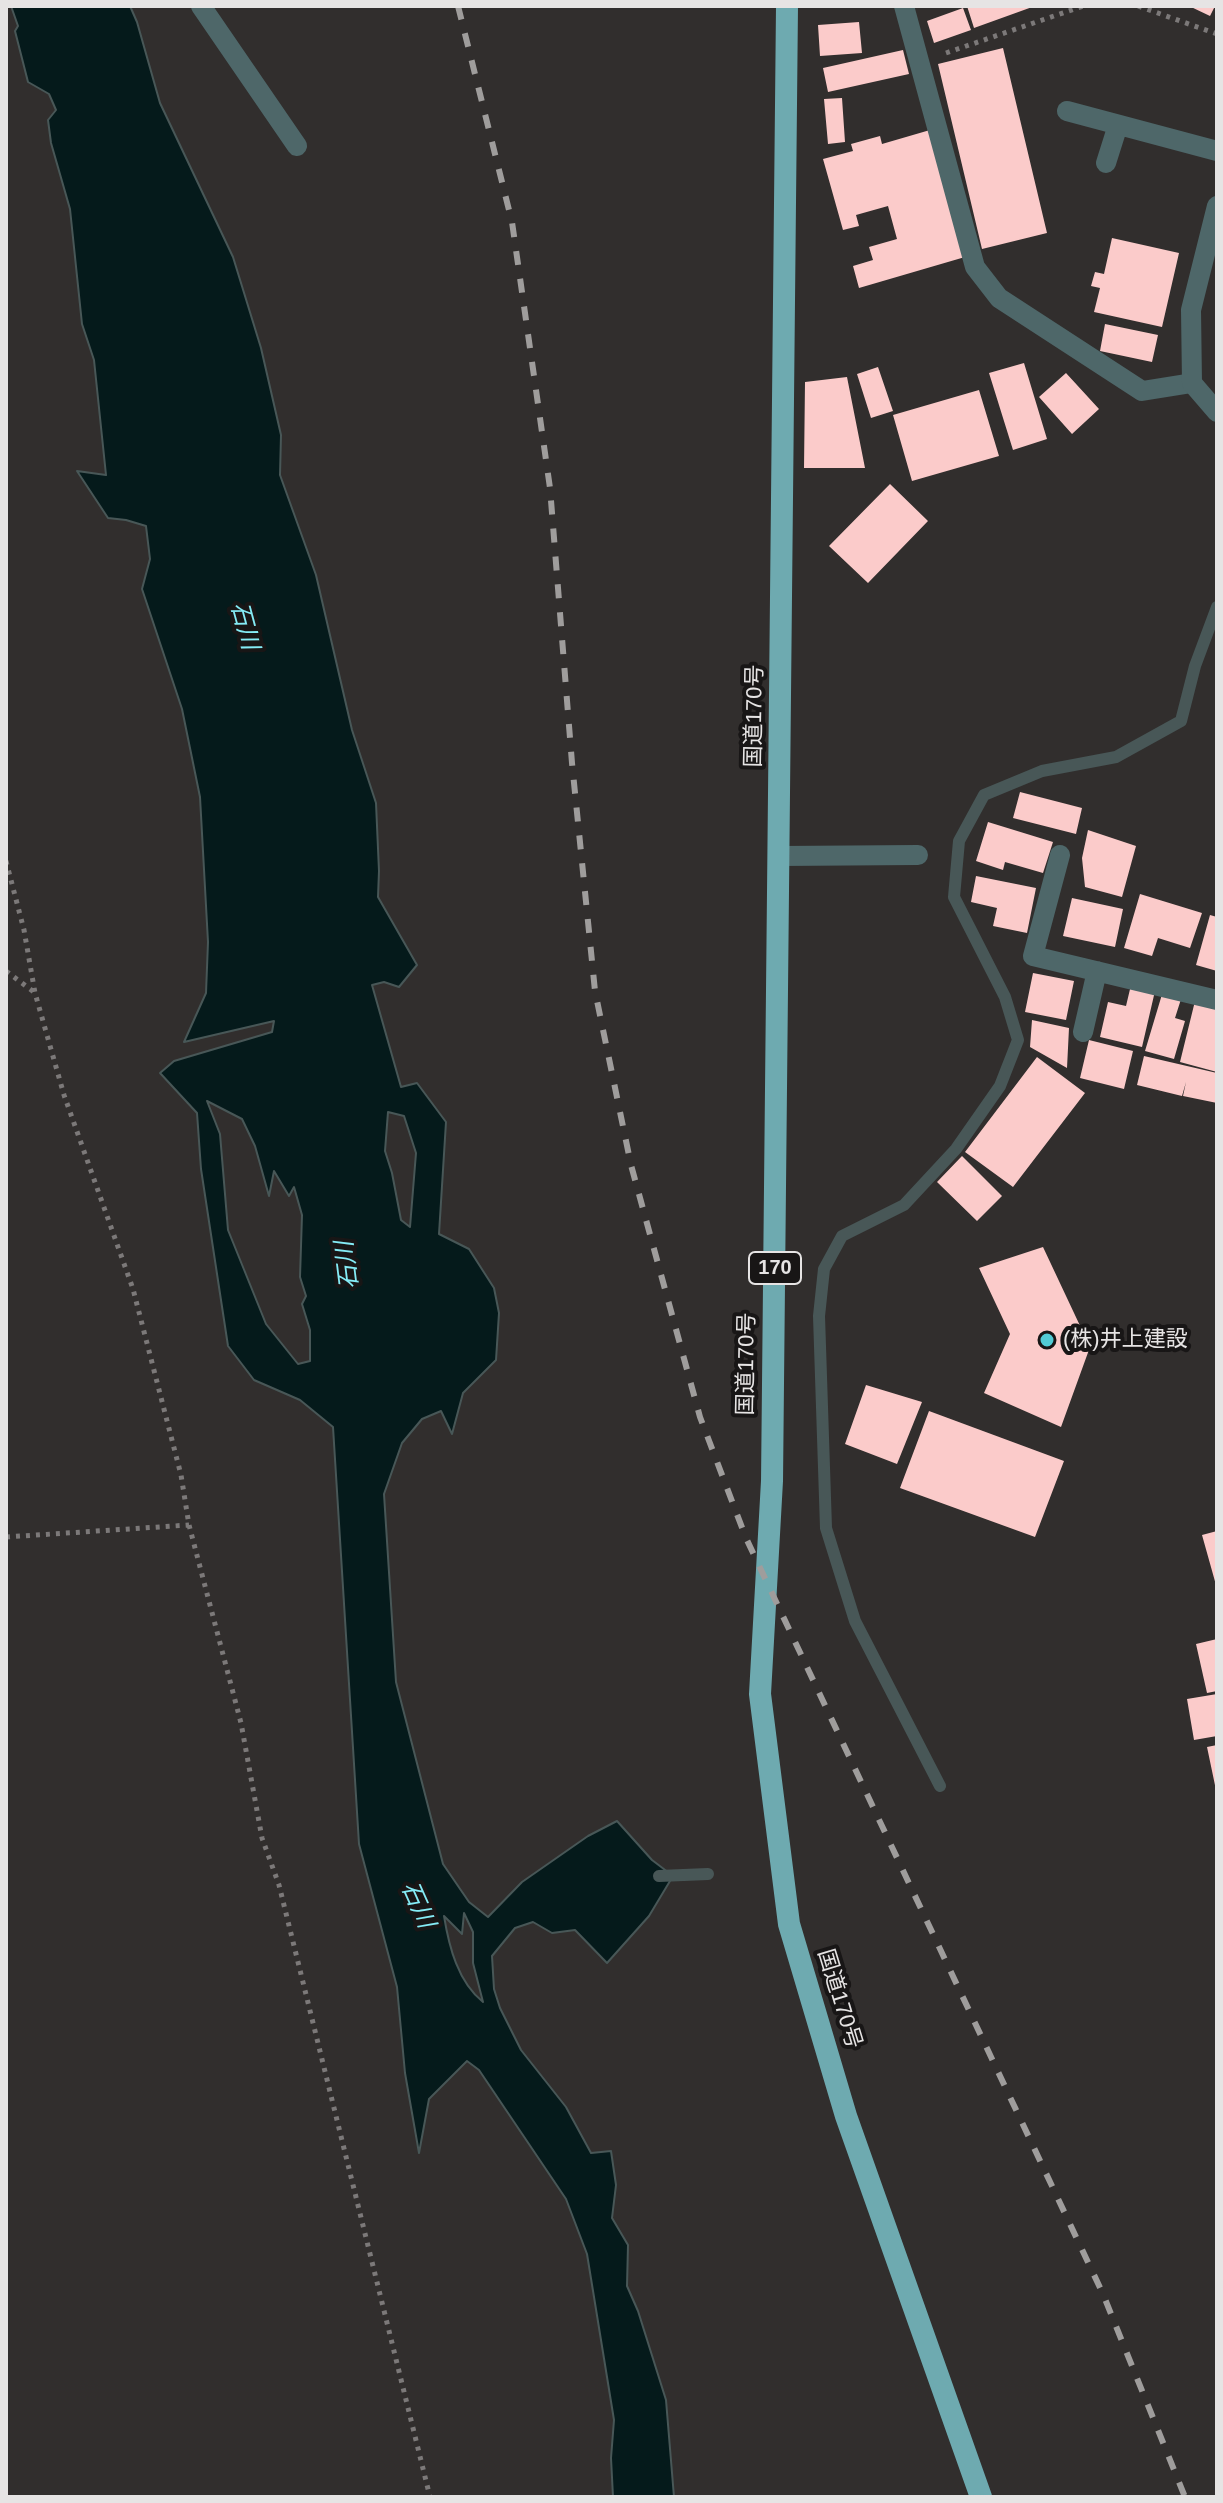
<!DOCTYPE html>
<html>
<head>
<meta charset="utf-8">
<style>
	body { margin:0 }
	#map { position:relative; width:1223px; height:2503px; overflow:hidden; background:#312e2d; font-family:Helvetica,sans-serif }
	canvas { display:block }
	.frame { position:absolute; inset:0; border:8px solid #e6e4e4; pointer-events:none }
</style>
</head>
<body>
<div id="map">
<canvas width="1223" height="2503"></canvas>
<div class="frame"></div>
</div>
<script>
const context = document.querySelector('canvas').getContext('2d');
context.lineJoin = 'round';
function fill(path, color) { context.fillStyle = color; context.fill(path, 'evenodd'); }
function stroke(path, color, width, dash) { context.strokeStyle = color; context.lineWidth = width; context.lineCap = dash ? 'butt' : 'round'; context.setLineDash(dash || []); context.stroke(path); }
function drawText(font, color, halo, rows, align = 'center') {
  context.font = font + ' Helvetica,"Noto Sans JP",sans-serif'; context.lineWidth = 8; context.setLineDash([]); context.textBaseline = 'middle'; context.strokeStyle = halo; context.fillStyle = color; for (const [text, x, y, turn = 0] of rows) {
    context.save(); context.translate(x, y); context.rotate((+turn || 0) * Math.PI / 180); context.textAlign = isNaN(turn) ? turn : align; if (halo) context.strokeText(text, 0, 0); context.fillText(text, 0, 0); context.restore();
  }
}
const water = new Path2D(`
	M 11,6 L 130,6 L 137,22 L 160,103 L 233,257 L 261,348 L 281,435 L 280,475 L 316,575 L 352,730 L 376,803 L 379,871 L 378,897 L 417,965 L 399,987 L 384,982 L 372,985 L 401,1087 L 417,1083 L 446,1122 L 439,1234 L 469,1249 L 494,1288 L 499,1313 L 496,1360 L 463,1393 L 452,1434 L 441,1411 L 422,1419 L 402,1443 L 384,1494 L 396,1682 L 443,1864 L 469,1902 L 488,1917 L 522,1882 L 588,1836 L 617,1821 L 652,1860 L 673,1876 L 649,1916 L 607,1963 L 575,1930 L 552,1933 L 533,1922 L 515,1928 L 492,1956 L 494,1989 L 500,2008 L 521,2050 L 566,2107 L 591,2153 L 611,2151 L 616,2185 L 612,2218 L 628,2245 L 627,2286 L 638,2311 L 666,2400 L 674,2497 L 613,2497 L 611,2458 L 614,2420 L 587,2254 L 566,2199 L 479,2070 L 467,2061 L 429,2099 L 419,2153 L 405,2073 L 397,1987 L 359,1844 L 333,1427 L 300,1400 L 254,1380 L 228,1346 L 201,1169 L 197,1113 L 160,1073 L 174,1061 L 272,1032 L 274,1021 L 184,1042 L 206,993 L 208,942 L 200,797 L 182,709 L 142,589 L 150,559 L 146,526 L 126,520 L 108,518 L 77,471 L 106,475 L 94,360 L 82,324 L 70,209 L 51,143 L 48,120 L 56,110 L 49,94 L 28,82 L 15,31 L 18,26 ZM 207,1101 L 242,1119 L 255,1146 L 269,1196 L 274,1171 L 289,1196 L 294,1187 L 302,1215 L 300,1277 L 306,1296 L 302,1304 L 310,1330 L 310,1361 L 298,1364 L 266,1324 L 228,1230 L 220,1134 ZM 388,1112 L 404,1116 L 416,1153 L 410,1227 L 401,1220 L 392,1173 L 385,1151 ZM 464,1913 L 473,1932 L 473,1963 L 483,2002 C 458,1982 449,1947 444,1916 L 462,1934 Z`);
fill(water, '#051a1b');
stroke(water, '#485757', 2);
stroke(new Path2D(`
	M 940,1786 L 855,1621 L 826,1528 L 819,1316 L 824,1269 L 842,1236 L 904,1205 L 956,1149 L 1000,1086 L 1018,1040 L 1005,997 L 954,897 L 959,841 L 984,795 L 1042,771 L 1116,757 L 1181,721 L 1195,666 L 1217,607
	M 659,1876 L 708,1874`), '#485757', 12);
fill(new Path2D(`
	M 967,6 L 1035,6 L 974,28 Z
	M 1189,6 L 1215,6 L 1210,16 Z
	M 963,8 L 971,30 L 934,43 L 927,21 Z
	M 859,22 L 862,53 L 820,56 L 818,25 Z
	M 1003,48 L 1047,233 L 982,249 L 938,64 Z
	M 903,50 L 909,74 L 828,92 L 823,68 Z
	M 842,98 L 845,142 L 828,144 L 824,99 Z
	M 930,130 L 965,257 L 859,288 L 853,266 L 873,260 L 869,247 L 897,239 L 888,206 L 856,215 L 859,226 L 843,230 L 823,159 L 853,151 L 851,144 L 880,136 L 882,144 Z
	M 1112,238 L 1179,253 L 1162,327 L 1094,312 L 1100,288 L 1091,286 L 1095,272 L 1104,274 Z
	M 1105,324 L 1158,335 L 1152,362 L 1100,351 Z
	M 1024,363 L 1047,439 L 1013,450 L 989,373 Z
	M 878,367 L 893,411 L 871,418 L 857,374 Z
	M 1066,373 L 1099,409 L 1072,434 L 1039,397 Z
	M 847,377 L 865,468 L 804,468 L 805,382 Z
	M 979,390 L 999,456 L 912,481 L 893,415 Z
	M 890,484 L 928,521 L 868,583 L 829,546 Z
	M 1020,792 L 1082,808 L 1076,834 L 1013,818 Z
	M 988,822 L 1053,842 L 1043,873 L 1005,862 L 1003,870 L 976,861 Z
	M 1088,830 L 1136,846 L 1122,897 L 1085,887 L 1082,858 Z
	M 976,876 L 1036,888 L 1027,933 L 993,926 L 997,908 L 971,902 Z
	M 1140,894 L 1202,913 L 1190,948 L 1158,938 L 1152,956 L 1124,948 Z
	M 1072,898 L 1123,909 L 1115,947 L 1063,936 Z
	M 1210,915 L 1217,917 L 1217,971 L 1196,965 Z
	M 1033,973 L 1074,981 L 1066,1020 L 1025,1012 Z
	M 1131,985 L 1155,991 L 1142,1047 L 1100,1037 L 1108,1002 L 1126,1006 Z
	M 1163,991 L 1182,996 L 1175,1018 L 1185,1021 L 1174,1059 L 1145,1051 Z
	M 1195,1001 L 1217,1006 L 1217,1072 L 1180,1062 Z
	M 1032,1020 L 1069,1028 L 1067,1068 L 1030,1047 Z
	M 1089,1040 L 1133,1051 L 1124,1089 L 1080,1078 Z
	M 1144,1056 L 1217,1073 L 1217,1103 L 1183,1096 L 1186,1082 L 1182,1096 L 1137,1085 Z
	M 1037,1057 L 1085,1093 L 1013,1187 L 965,1152 Z
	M 962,1156 L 1002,1196 L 977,1221 L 937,1182 Z
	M 1043,1247 L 1090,1347 L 1061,1427 L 984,1393 L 1010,1334 L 979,1268 Z
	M 866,1385 L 922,1402 L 897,1464 L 845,1444 Z
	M 929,1411 L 1064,1461 L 1035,1537 L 900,1488 Z
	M 1217,1531 L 1217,1585 L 1216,1585 L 1202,1535 Z
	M 1217,1639 L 1217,1691 L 1207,1693 L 1196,1644 Z
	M 1217,1694 L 1217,1736 L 1194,1740 L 1187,1699 Z
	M 1217,1745 L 1217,1790 L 1216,1790 L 1207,1747 Z`), '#fbcbca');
stroke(new Path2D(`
	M 1138,6 L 1217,34
	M 946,53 L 1083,6
	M 6,861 L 24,930 L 35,993 L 64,1095 L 133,1289 L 181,1475 L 189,1525 L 241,1723 L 262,1838 L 279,1885 L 430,2497
	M 6,971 L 34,992
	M 6,1537 L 189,1525`), '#7c7979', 5, [4, 6]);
stroke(new Path2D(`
	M 201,6 L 297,146
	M 904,6 L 975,267 L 999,298 L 1142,391 L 1192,383
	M 1067,111 L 1217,151
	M 1106,163 L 1118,125
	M 1060,855 L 1033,956 L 1217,1000
	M 780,856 L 918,855
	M 1083,1032 L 1097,971`), '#4e6769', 20);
stroke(new Path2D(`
	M 1217,206 L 1191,310 L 1192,383 L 1217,412`), '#4e6769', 20);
stroke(new Path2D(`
	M 787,6 L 772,1481 L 760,1694 L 789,1924 L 846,2116 L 981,2497`), '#6eaab0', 22);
stroke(new Path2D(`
	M 458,6 L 512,222 L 550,488 L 572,763 L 595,991 L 631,1165 L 700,1417 L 746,1538 L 1103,2294 L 1185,2497`), '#9f9d9c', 6, [14, 14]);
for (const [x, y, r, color] of [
	[1047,1340,8,"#52ccd6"]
]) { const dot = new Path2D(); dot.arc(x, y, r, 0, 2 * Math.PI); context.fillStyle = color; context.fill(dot); stroke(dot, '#181616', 3); }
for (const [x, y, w] of [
	[775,1268,52]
]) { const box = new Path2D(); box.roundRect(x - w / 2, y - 16, w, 32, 6); context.fillStyle = '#181616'; context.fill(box); stroke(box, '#e6e4e4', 2); }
drawText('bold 20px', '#e6e4e4', null, [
	["170",775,1268]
]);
drawText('22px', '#e6e4e4', '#181616', [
	["国道170号",755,716,-89],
	["国道170号",747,1364,-89],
	["国道170号",839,1999,73]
]);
drawText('22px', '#e6e4e4', '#181616', [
	["(株)井上建設",1063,1340]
], 'left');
drawText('italic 24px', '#85ecf6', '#181616', [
	["石川",244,626,75],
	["石川",348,1265,-97],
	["石川",417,1905,66]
]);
</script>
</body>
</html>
